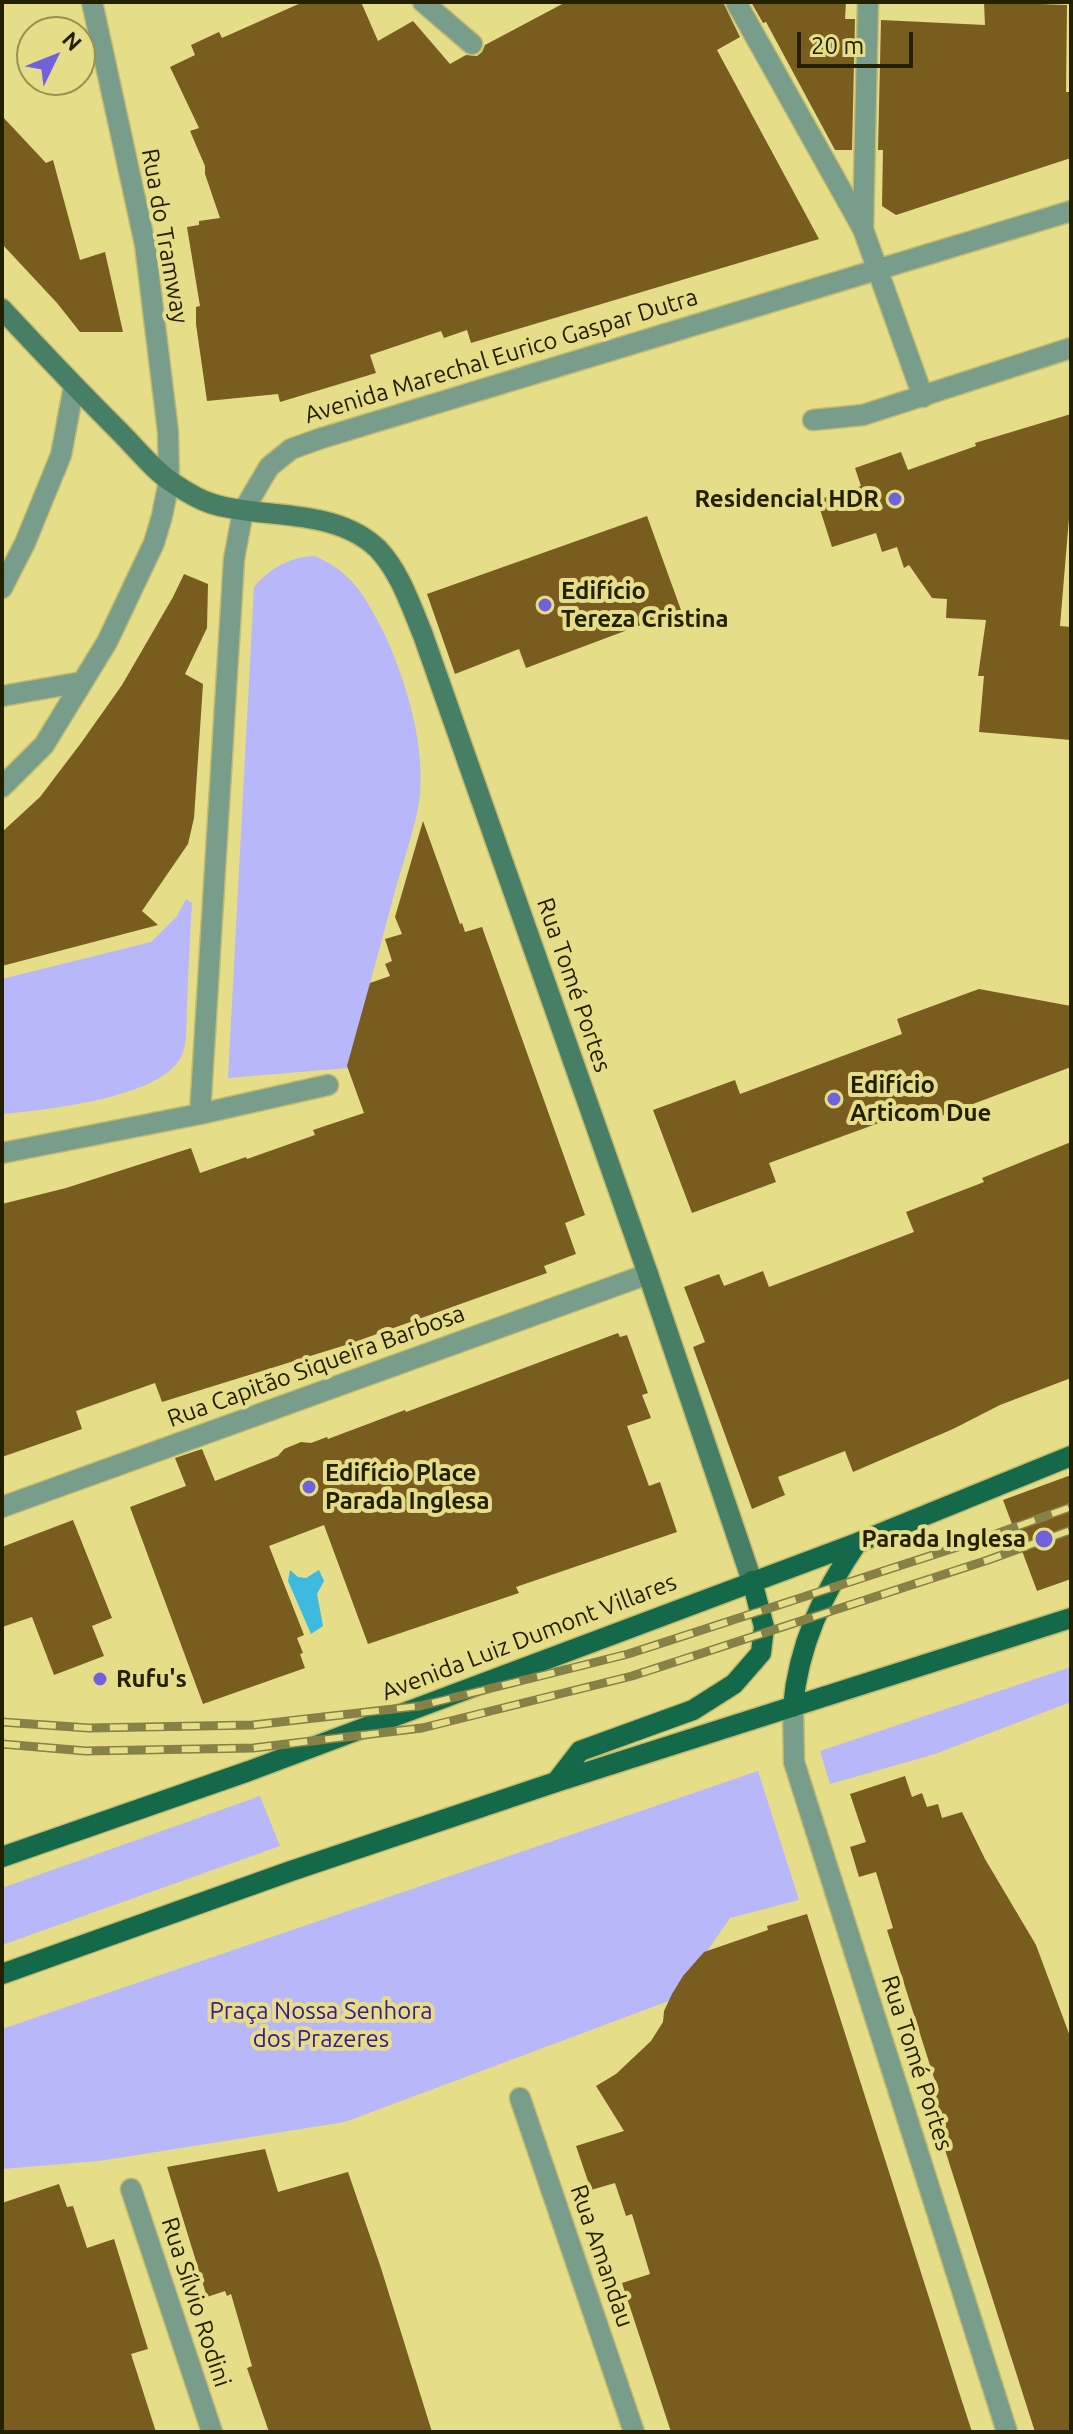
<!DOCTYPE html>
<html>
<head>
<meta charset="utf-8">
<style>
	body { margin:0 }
	#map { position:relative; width:1073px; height:2434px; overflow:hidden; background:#e5dd88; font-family:Ubuntu,sans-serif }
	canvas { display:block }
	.frame { position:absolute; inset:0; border:4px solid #232000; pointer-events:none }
	.north { position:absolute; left:16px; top:16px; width:80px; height:80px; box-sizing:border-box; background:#e5dd88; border:2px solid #979152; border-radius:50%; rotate:47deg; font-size:22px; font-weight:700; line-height:32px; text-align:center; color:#232000 }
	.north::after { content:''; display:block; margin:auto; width:28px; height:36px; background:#6f62dc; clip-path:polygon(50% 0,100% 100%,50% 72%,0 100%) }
	.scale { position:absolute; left:797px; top:32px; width:116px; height:36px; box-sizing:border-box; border:4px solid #232000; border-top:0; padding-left:10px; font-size:24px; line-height:28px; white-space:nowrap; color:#232000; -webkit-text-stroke:6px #e5dd88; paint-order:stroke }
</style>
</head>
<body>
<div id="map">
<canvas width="1073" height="2434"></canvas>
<div class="frame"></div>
<div class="north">N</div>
<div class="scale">20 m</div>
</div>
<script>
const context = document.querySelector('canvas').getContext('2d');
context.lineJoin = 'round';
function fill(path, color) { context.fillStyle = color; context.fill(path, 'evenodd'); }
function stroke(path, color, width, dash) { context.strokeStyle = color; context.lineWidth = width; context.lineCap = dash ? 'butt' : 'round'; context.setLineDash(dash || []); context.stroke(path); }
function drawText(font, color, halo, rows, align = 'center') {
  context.font = font + ' Ubuntu,sans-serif'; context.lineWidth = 8; context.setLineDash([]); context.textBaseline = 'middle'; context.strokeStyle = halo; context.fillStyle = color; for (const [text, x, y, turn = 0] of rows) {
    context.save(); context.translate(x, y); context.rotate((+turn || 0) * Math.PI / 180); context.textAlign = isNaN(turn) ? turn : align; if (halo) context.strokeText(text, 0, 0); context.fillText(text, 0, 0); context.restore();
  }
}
fill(new Path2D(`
	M 315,556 C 353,573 364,595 383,631 C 406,679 427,749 419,802 C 414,832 403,862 395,891 C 379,950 363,1009 348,1068 L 228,1078 L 254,587 C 270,568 290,557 315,556 Z
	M 186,899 L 192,903 C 190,937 188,972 187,1007 C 186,1022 188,1041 182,1055 C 164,1098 44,1110 2,1114 L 2,979 L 151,942 L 177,916 Z
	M 1071,1667 L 1071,1702 L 935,1754 L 830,1784 L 820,1751 Z
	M 758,1771 L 799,1900 L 730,1918 L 674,1999 L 345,2122 L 99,2161 L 2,2169 L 2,2029 Z
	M 260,1796 L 280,1846 L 2,1945 L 2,1888 Z`), '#b7b7fa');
fill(new Path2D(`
	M 290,1570 L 298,1577 L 306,1578 L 319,1570 L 324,1581 L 317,1594 L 323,1626 L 311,1634 L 288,1581 Z`), '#3eb9e0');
fill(new Path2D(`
	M 303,2 L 361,2 L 378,41 L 413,21 L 450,64 L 466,55 L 477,56 L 482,52 L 485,45 L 566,2 L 723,2 L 740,37 L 717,50 L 819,239 L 471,343 L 467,330 L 444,338 L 441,331 L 370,355 L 376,373 L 280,402 L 278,394 L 207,401 L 196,324 L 196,307 L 200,306 L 187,227 L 199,225 L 199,221 L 220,218 L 205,174 L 205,166 L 190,131 L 199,128 L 170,67 L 195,55 L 191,45 L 219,32 L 222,38 Z
	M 751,2 L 846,2 L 845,19 L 855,19 L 852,150 L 835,150 L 766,22 L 763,23 Z
	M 984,2 L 1067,5 L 1066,92 L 1071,92 L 1071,158 L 896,215 L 882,206 L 883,150 L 878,150 L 881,20 L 985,25 Z
	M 2,116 L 46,163 L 53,160 L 80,260 L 105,252 L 123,332 L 80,332 L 57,303 L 2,244 Z
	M 1071,414 L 1071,494 L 1060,626 L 1071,627 L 1071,740 L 979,732 L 984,676 L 978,676 L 986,620 L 946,618 L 947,599 L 932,598 L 909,565 L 904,568 L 897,547 L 882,552 L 876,533 L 832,547 L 817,500 L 861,486 L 855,468 L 901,452 L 908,470 L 976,446 L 975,443 Z
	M 647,516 L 681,610 L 526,668 L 519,649 L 455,674 L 427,594 Z
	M 184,574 L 208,584 L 207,628 L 185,674 L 203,684 L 199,744 L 194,818 L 188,844 L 142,911 L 158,925 L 2,966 L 2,832 L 40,797 L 81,743 L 122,685 L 173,597 Z
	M 423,821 L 460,924 L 462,923 L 465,932 L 482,927 L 585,1215 L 565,1223 L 576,1254 L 544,1266 L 547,1273 L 349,1344 L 162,1402 L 155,1383 L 76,1411 L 82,1429 L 2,1457 L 2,1204 L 66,1188 L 191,1148 L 200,1173 L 246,1157 L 247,1159 L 315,1135 L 313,1130 L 364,1113 L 347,1066 L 370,983 L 390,976 L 385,964 L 392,961 L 385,939 L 402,934 L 395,917 Z
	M 979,989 L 1071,1006 L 1071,1067 L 936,1118 L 931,1104 L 769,1163 L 776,1182 L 692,1213 L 653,1110 L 735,1080 L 740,1094 L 902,1034 L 897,1019 Z
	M 1071,1142 L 1071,1378 L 1000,1405 L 953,1429 L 853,1472 L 845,1451 L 778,1477 L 785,1495 L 752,1509 L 693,1347 L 705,1342 L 684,1287 L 719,1274 L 724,1286 L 763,1271 L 769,1287 L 914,1232 L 906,1212 L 984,1182 L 982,1178 Z
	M 618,1333 L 620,1337 L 627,1335 L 648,1393 L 642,1395 L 651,1418 L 627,1426 L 649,1486 L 660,1482 L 677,1532 L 516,1587 L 519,1593 L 368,1644 L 324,1525 L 269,1546 L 304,1635 L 297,1638 L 303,1653 L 300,1654 L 305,1668 L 203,1704 L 130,1507 L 186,1486 L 175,1458 L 202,1449 L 215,1481 L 278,1456 L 284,1449 L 301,1442 L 311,1443 L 327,1437 L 328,1439 L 405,1410 L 406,1412 Z
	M 1071,1475 L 1071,1579 L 1037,1591 L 1003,1500 Z
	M 73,1520 L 112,1618 L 92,1626 L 104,1656 L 54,1675 L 32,1617 L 2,1627 L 2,1547 Z
	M 905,1776 L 912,1797 L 922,1793 L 927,1807 L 938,1804 L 942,1818 L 962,1812 L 985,1859 L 1036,1945 L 1071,2039 L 1071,2432 L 1035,2432 L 924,2084 L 935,2081 L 887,1930 L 893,1928 L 876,1872 L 859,1877 L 850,1847 L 866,1842 L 850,1794 Z
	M 807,1914 L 959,2392 L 972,2432 L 671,2432 L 622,2283 L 650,2274 L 632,2214 L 626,2216 L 615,2183 L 591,2190 L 576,2146 L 624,2131 L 596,2086 L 616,2074 L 651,2041 L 663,2022 L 664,2011 L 672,1994 L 683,1976 L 704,1952 L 768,1930 L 767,1926 Z
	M 265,2149 L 278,2192 L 348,2172 L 381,2268 L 432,2432 L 269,2432 L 247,2368 L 252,2366 L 231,2294 L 227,2296 L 225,2291 L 207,2297 L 167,2167 Z
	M 59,2184 L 67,2207 L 73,2206 L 87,2248 L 114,2239 L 148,2349 L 131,2354 L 156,2432 L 2,2432 L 2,2203 Z`), '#795d1f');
const minor = new Path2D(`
	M 423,2 L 472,44
	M 736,2 L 863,229
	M 868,2 L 863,229 L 923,397
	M 813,420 L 863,415 L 1071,348
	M 2,588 L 25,543 L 61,455 L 74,386
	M 2,696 L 82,682
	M 2,787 L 44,745 L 107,642 L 154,543 L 162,516 L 169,481 L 168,432 L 145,244 L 92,2
	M 200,1114 L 328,1085
	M 2,1153 L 200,1114 L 234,559 L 243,511 L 269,467 L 291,449 L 322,438 L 1071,211
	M 2,1507 L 648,1274
	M 793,1707 L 794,1762 L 1007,2432
	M 520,2098 L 634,2432
	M 131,2189 L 212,2432`);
const secondary = new Path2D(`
	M 2,309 C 41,351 80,392 120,432 C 137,449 153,470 173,483 C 186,492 201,501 216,505 C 268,519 336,508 378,549 C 400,572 411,606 423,635 L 648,1274 L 752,1581`);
const primary = new Path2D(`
	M 793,1707 C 798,1646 823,1593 857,1543
	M 556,1782 L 580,1751 L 693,1710 L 734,1684 L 761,1653 L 764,1627 L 752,1581
	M 2,1857 L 249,1771 L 857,1543 L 1071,1456
	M 2,1974 L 291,1871 L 556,1782 L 1071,1618`);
stroke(minor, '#c2bb70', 23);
stroke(secondary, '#c2bb70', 23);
stroke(primary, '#c2bb70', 23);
stroke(minor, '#789d8b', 20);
stroke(secondary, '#467f66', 20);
stroke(primary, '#15694b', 20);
const rail = new Path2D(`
	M 2,1722 L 89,1728 L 253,1725 L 420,1706 L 628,1654 L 982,1539 L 1071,1507
	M 2,1744 L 86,1751 L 253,1748 L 422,1728 L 632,1676 L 988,1560 L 1071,1530`);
stroke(rail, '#868146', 9);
stroke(rail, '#e5dd88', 6, [18]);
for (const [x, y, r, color] of [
	[895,499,8,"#6f62dc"],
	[545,605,8,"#6f62dc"],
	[834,1099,8,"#6f62dc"],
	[309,1487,8,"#6f62dc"],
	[1044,1539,10,"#6f62dc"],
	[100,1679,8,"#6f62dc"]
]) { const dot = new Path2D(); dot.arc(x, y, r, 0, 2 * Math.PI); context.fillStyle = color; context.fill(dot); stroke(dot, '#e5dd88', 3); }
drawText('24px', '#232000', '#e5dd88', [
	["Rua do Tramway",165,236,80],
	["Avenida Marechal Eurico Gaspar Dutra",501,356,-17],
	["Rua Tomé Portes",574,985,71],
	["Rua Capitão Siqueira Barbosa",316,1366,-20],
	["Avenida Luiz Dumont Villares",529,1637,-21],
	["Rua Tomé Portes",917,2063,72],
	["Rua Amandau",602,2256,71],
	["Rua Sílvio Rodini",196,2302,72]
]);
drawText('bold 24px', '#232000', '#e5dd88', [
	["Residencial HDR",879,499,"right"],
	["Edifício",561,591],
	["Tereza Cristina",561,619],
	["Edifício",850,1085],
	["Articom Due",850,1113],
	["Edifício Place",325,1473],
	["Parada Inglesa",325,1501],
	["Parada Inglesa",1026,1539,"right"],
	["Rufu's",116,1679]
], 'left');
drawText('24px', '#381a93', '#e5dd88', [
	["Praça Nossa Senhora",321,2011],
	["dos Prazeres",321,2039]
]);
</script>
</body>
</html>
